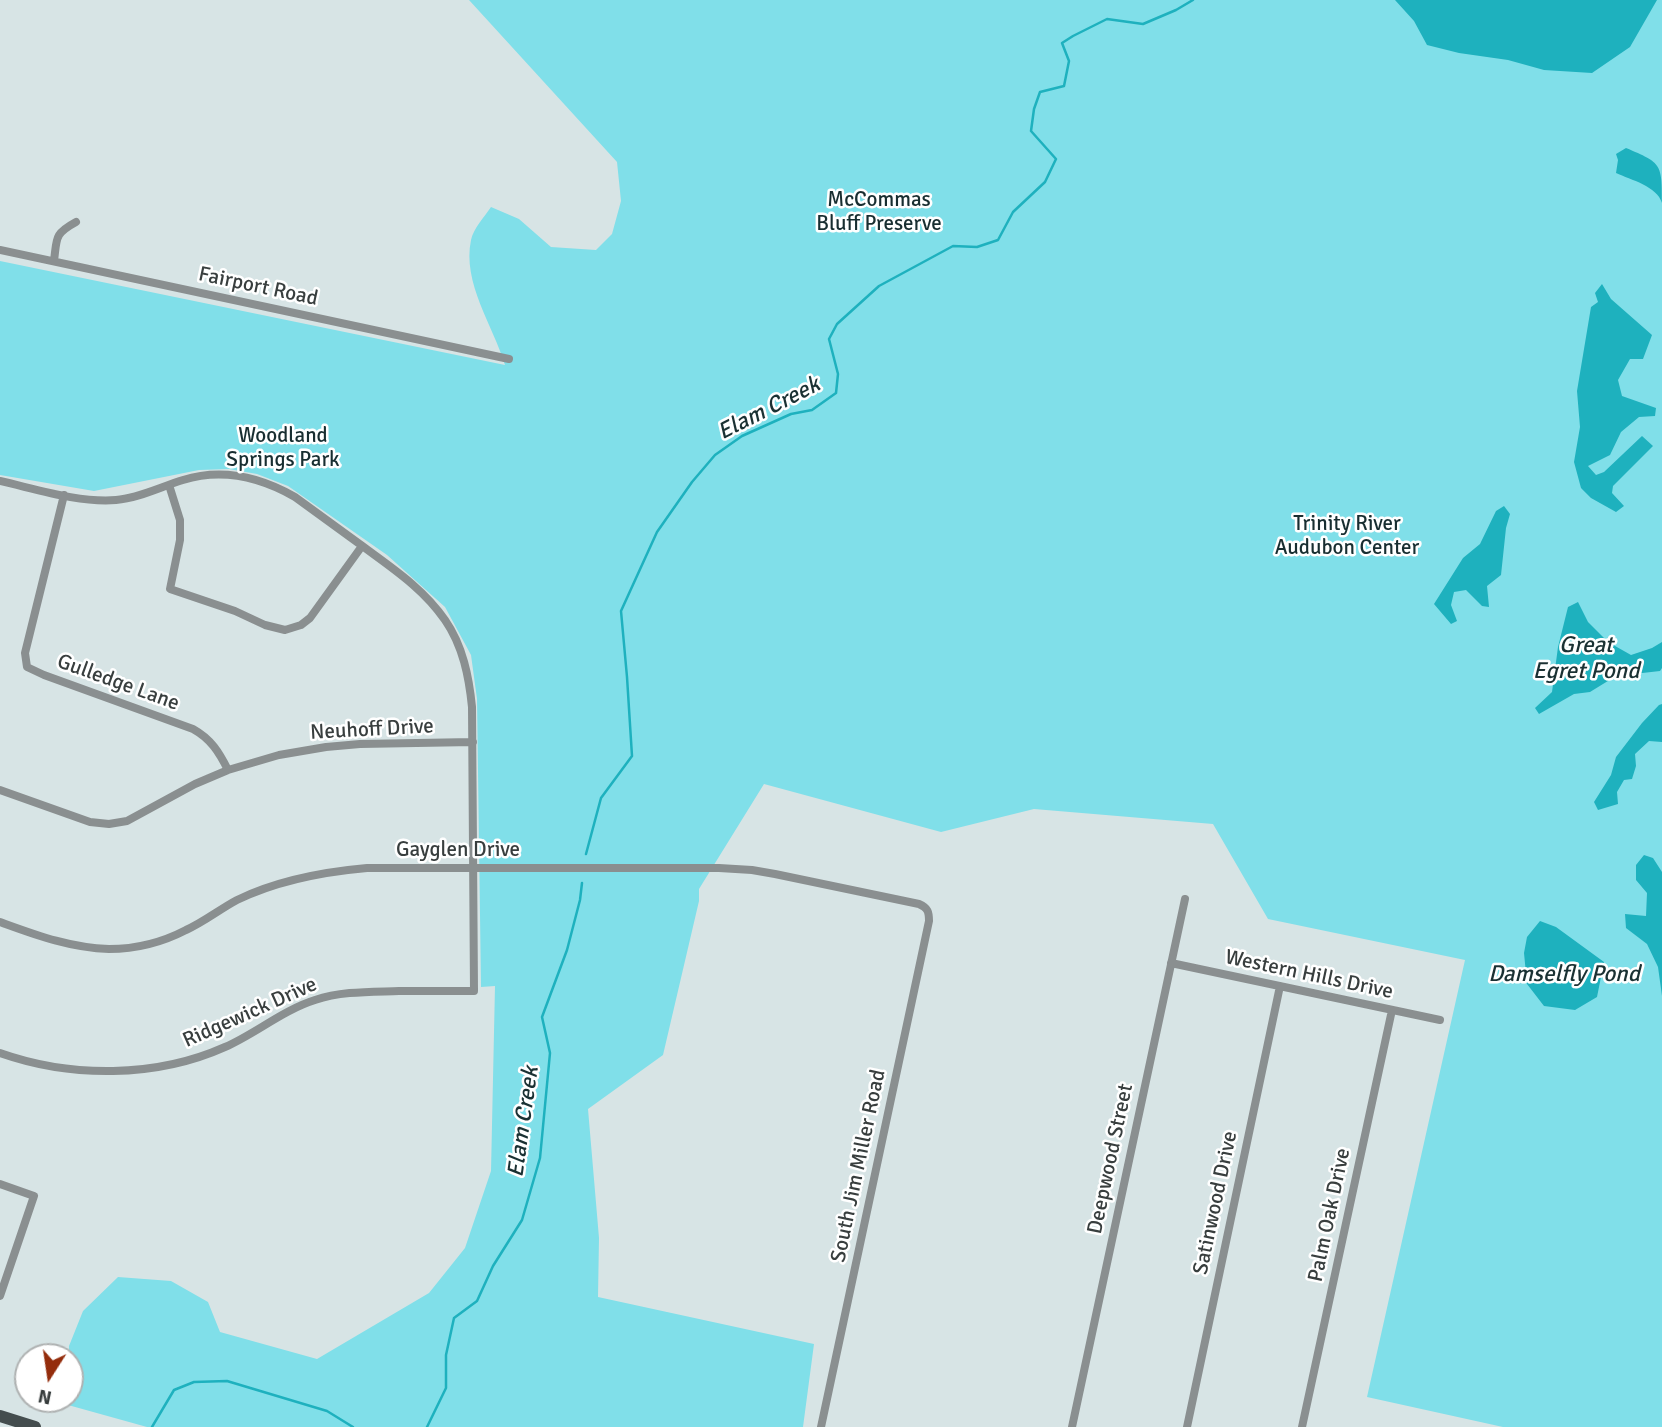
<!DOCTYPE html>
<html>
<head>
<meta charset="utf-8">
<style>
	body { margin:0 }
	#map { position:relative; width:1662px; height:1427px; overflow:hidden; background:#d7e4e5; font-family:Signika,sans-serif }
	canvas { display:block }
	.north { position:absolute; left:14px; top:1343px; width:70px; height:70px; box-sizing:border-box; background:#fff; border:2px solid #afb2b2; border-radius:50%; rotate:192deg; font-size:19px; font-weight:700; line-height:28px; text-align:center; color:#383e3e }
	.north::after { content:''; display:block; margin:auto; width:24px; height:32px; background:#942d0c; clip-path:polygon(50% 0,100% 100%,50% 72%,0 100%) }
</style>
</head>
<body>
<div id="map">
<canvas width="1662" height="1427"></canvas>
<div class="north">N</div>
</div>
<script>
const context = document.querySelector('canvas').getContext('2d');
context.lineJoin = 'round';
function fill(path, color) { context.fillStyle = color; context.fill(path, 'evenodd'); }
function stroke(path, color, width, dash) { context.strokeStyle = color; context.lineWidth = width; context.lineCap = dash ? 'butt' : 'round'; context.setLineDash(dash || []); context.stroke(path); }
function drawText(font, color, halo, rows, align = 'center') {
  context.font = font + ' Signika,sans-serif'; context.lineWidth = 5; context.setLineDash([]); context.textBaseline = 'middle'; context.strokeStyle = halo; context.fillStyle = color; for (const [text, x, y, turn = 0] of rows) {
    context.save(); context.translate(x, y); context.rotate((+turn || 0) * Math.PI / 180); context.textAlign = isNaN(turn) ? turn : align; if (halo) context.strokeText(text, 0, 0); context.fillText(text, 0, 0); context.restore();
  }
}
fill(new Path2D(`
	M 469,0 L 1662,0 L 1662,1427 L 1503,1427 L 1367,1397 L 1465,960 L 1268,919 L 1213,824 L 1034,809 L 941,832 L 764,784 L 699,889 L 699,901 L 663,1055 L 588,1109 L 599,1238 L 598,1297 L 814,1344 L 803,1427 L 147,1427 L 68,1405 L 68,1399 L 70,1399 L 69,1346 L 83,1311 L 118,1277 L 171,1281 L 208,1302 L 220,1332 L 317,1359 L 429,1293 L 465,1248 L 491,1171 L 495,986 L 481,987 L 477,699 L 471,655 L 445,607 L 387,555 L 288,486 L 257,474 L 229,469 L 199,470 L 94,491 L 0,475 L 0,261 L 505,365 C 493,325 462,283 471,240 C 473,229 485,216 491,207 L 519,219 L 551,247 L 596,250 L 612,234 L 621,201 L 617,162 Z`), '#80dfe9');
fill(new Path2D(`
	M 1395,0 L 1657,0 L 1630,47 L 1592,73 L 1544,70 L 1508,60 L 1459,53 L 1427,45 L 1414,21 Z
	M 1626,148 C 1662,163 1662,164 1662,203 C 1657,186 1631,180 1616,173 L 1618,160 L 1616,154 Z
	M 1602,284 L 1611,299 L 1652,335 L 1643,359 L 1630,359 L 1618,380 L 1622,396 L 1656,408 L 1655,416 L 1639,417 L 1621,432 L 1610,455 L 1588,466 L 1596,475 L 1604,472 L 1642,436 L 1653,446 L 1613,486 L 1612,493 L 1624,506 L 1616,512 L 1591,498 L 1581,488 L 1574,462 L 1580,427 L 1577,391 L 1591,307 L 1598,302 L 1595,293 Z
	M 1504,506 L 1510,514 L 1506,528 L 1501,575 L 1487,586 L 1489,607 L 1482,606 L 1466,590 L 1454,592 L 1451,605 L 1457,621 L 1451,624 L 1434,604 L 1463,558 L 1480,544 L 1496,511 Z
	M 1578,602 L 1588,622 L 1608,642 L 1631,655 L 1652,648 L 1662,642 L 1662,668 L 1660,671 L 1616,676 L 1590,692 L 1574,694 L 1539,714 L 1535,708 L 1552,692 L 1558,647 L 1568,607 Z
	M 1662,704 L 1662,742 L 1649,741 L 1635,754 L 1636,766 L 1632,779 L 1624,780 L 1617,792 L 1618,804 L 1598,810 L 1594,802 L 1611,775 L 1616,757 L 1642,723 L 1659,705 Z
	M 1644,855 L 1653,858 L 1662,872 L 1662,996 L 1658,967 L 1647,944 L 1626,928 L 1625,914 L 1646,916 L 1647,893 L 1636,880 L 1636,865 Z
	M 1540,921 L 1556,927 L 1604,962 L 1597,997 L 1575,1010 L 1544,1006 L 1527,984 L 1524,953 L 1527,937 Z`), '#1eb1be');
stroke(new Path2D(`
	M 586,854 L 601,798 L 632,756 L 627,677 L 621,611 L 657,532 L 692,482 L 715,455 L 742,436 L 791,414 L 812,410 L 836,393 L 838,374 L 829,339 L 837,324 L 879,286 L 953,246 L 977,247 L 998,240 L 1013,212 L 1045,182 L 1056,159 L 1031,131 L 1034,109 L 1040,92 L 1064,86 L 1069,61 L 1062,43 L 1073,36 L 1107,19 L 1143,24 L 1176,10 L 1193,0
	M 152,1427 L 174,1390 L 194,1382 L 227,1381 L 327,1411 L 353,1427
	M 427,1427 L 446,1388 L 446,1355 L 454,1318 L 477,1301 L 493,1266 L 522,1220 L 540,1158 L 550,1053 L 542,1017 L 567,950 L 580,900 L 582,883`), '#1eb1be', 2.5);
stroke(new Path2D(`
	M 0,250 L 509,359
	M 54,261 C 57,238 54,234 76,222
	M 0,481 C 36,489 79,503 116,500 C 139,498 160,487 183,480 C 222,468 260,477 295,497 C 317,513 339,529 361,545 C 392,568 423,588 445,620 C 463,646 469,677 472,707 L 474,991 C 449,991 424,991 399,991 C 371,992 342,991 315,1000 C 283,1010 255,1034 225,1047 C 156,1078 71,1078 0,1053
	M 169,485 L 180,520 L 180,540 L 170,589 L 235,611 L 265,625 L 285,630 L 301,625 L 310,618 L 362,546
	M 64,495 L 25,653 L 27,667 L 44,675 L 193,729 C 211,739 219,752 228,770
	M 0,790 L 90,822 L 109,824 L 127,821 L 195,784 L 228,770 L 279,755 L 326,747 L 360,744 L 473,742
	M 0,922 C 36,935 70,948 109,949 C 135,949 163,942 186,930 C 204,922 220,909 237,900 C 278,880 322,872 367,868 L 719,868 L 752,870 L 775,874 L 919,904 C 928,908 929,912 929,921 L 821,1427
	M 1171,963 L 1440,1020
	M 0,1184 L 34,1196 L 0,1296
	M 1072,1427 L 1185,899
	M 1187,1427 L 1280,986
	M 1302,1427 L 1392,1010`), '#8a8f90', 8);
stroke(new Path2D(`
	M 0,1416 L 35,1427`), '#444d4e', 12);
drawText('21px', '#182e31', '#fff', [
	["McCommas",879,200],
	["Bluff Preserve",879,224],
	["Woodland",283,436],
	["Springs Park",283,460],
	["Trinity River",1347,524],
	["Audubon Center",1347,548]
]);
drawText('21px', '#383e3e', '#fff', [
	["Fairport Road",258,287,12],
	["Gulledge Lane",118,683,20],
	["Neuhoff Drive",372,730,-3],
	["Gayglen Drive",458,850],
	["Western Hills Drive",1309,975,12],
	["Ridgewick Drive",250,1013,-24],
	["Deepwood Street",1111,1159,-78],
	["South Jim Miller Road",859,1166,-78],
	["Satinwood Drive",1216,1203,-78],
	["Palm Oak Drive",1330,1215,-78]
]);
drawText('italic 23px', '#1a3133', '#fff', [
	["Elam Creek",769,409,-27],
	["Great",1586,646],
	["Egret Pond",1586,672],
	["Damselfly Pond",1564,975],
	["Elam Creek",524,1122,-82]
]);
</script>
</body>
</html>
